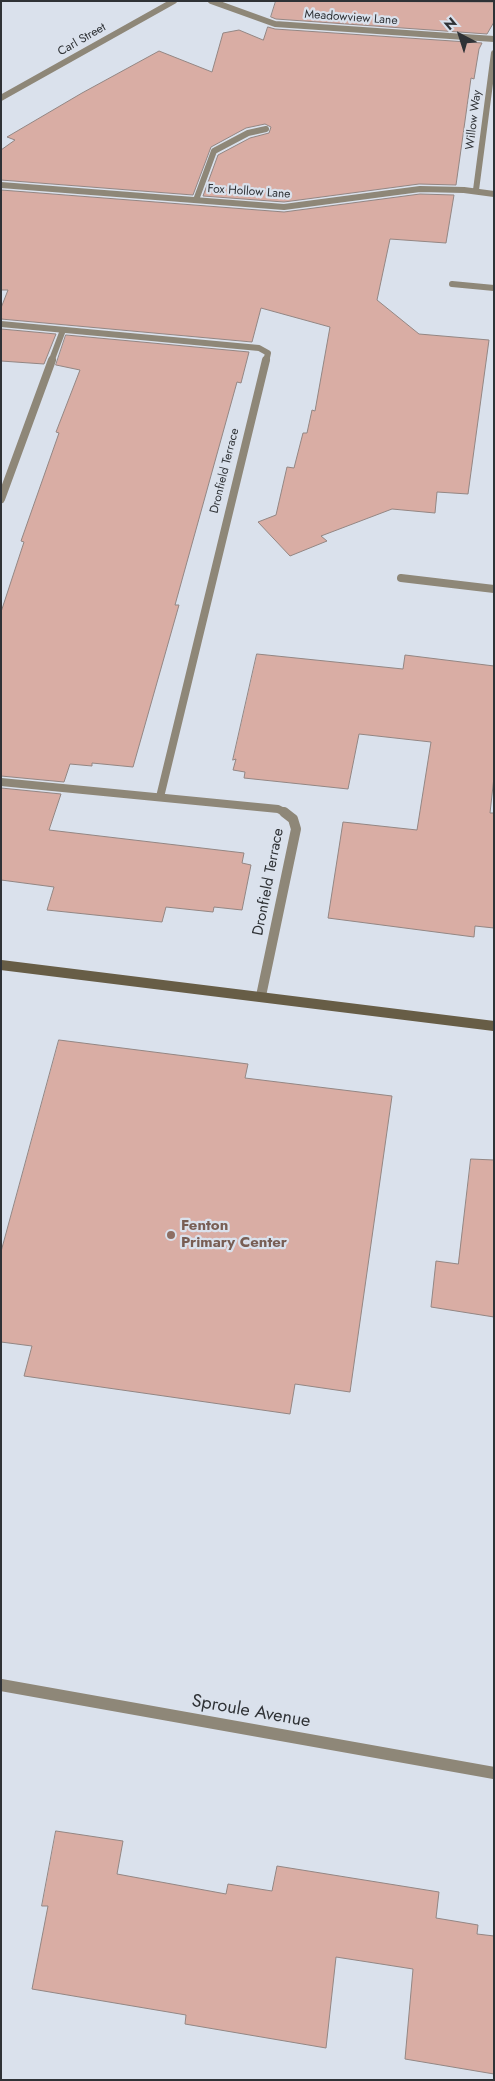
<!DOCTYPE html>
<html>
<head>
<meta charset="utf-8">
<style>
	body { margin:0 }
	#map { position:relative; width:495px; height:2081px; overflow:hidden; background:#dae1ec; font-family:Jost,sans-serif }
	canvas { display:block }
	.frame { position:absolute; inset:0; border:2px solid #2f3236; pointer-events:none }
	.north { position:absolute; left:435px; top:10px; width:50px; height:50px; -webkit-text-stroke:4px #dae1ec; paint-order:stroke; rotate:320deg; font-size:14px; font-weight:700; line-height:20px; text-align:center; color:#2f3236 }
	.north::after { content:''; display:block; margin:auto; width:18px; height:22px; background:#2f3236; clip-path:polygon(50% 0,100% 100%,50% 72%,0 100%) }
</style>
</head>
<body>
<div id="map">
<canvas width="495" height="2081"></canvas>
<div class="frame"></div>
<div class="north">N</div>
</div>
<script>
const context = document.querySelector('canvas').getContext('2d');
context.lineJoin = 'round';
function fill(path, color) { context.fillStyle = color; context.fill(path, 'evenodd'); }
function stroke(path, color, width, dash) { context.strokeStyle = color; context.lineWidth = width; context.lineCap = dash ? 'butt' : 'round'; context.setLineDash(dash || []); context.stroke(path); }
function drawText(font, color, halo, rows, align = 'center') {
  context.font = font + ' Jost,sans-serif'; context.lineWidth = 4.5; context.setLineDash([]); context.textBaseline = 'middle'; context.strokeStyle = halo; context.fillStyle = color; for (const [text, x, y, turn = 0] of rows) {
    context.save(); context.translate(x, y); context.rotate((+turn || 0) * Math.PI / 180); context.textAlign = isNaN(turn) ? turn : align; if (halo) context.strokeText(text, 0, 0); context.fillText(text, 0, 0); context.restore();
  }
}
const building = new Path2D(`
	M 276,1 L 494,2 L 494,22 L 487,34 L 276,19 L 271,17 Z
	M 268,27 L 275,29 L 482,43 L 479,49 L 474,79 L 471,78 L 456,185 L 419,184 L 284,202 L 203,196 L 218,155 L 250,138 L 269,133 L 271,127 L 265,124 L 246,128 L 211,147 L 193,195 L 1,180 L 1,150 L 15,140 L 7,137 L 82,93 L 159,51 L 212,72 L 223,33 L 239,30 L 263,40 Z
	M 1,190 L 284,212 L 420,194 L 454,195 L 446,243 L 390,239 L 377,300 L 419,334 L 489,340 L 468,494 L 437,492 L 435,513 L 392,509 L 321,536 L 327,541 L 290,556 L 258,522 L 276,515 L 287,467 L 294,468 L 303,433 L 307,433 L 312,410 L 315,411 L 330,327 L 261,308 L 252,342 L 1,319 L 1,308 L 8,290 L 1,290 Z
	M 1,329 L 56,334 L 44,364 L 1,361 Z
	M 66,335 L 249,352 L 241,383 L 237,382 L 175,605 L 179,605 L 133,767 L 92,763 L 92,766 L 70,764 L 64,782 L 1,776 L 1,612 L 24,542 L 21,541 L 59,433 L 56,432 L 80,370 L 56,365 Z
	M 257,654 L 403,669 L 405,655 L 494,666 L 494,777 L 490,813 L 494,813 L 494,928 L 475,926 L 474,937 L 328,918 L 343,822 L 417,830 L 431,742 L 359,734 L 348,789 L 244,778 L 245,772 L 233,770 L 236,759 L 233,760 Z
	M 1,788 L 61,794 L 49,830 L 244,853 L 242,863 L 251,865 L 242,910 L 214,907 L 213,912 L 166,907 L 162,922 L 47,910 L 54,887 L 1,880 Z
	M 59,1040 L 248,1064 L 245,1078 L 392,1096 L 350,1392 L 295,1384 L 290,1414 L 24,1376 L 32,1346 L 1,1342 L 1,1252 Z
	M 471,1159 L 494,1160 L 494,1317 L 431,1307 L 436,1261 L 458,1264 Z
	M 56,1831 L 123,1841 L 117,1874 L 226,1894 L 228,1884 L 272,1891 L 277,1866 L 439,1892 L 436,1918 L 478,1925 L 477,1934 L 494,1936 L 494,2074 L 405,2059 L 413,1969 L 336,1957 L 326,2048 L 185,2024 L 186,2015 L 32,1989 L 48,1906 L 42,1906 Z`);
fill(building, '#d9ada4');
stroke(building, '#938683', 1);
stroke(new Path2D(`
	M 211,1 L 275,24 L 494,39
	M 1,185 L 284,207 L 420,189 L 464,190 L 494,194
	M 476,190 L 494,53
	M 196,200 L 214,151 L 248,133 L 266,129
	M 1,324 L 259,348 L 268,353 L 266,362
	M 51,362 L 63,330`), '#8e8778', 6);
stroke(new Path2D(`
	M 1,499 L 52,360
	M 1,782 L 278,809 L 286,813
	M 160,797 L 266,360`), '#8e8778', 8);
stroke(new Path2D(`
	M 261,996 L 296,829 L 293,819 L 284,812`), '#8e8778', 10);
stroke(new Path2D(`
	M 1,98 L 174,1
	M 452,284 L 494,288`), '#8e8778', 6);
stroke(new Path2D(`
	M 401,578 L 494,589`), '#8e8778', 8);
stroke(new Path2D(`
	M 1,1685 L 494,1773`), '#8e8778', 12);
stroke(new Path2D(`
	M 1,965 L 494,1026`), '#675d46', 10);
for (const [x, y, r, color] of [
	[171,1235,5,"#8d6e63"]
]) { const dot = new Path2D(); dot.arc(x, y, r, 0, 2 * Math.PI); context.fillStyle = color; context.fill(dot); stroke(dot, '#dae1ec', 2); }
drawText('12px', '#2f3236', '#dae1ec', [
	["Meadowview Lane",351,18,4],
	["Carl Street",82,40,-30],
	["Willow Way",474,120,-83],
	["Fox Hollow Lane",249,192,4],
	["Dronfield Terrace",225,471,-76]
]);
drawText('15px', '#2f3236', '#dae1ec', [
	["Dronfield Terrace",269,882,-79]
]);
drawText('bold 15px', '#785e54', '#dae1ec', [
	["Fenton",181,1226],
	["Primary Center",181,1243]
], 'left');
drawText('18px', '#2f3236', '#dae1ec', [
	["Sproule Avenue",251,1712,10]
]);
</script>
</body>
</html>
